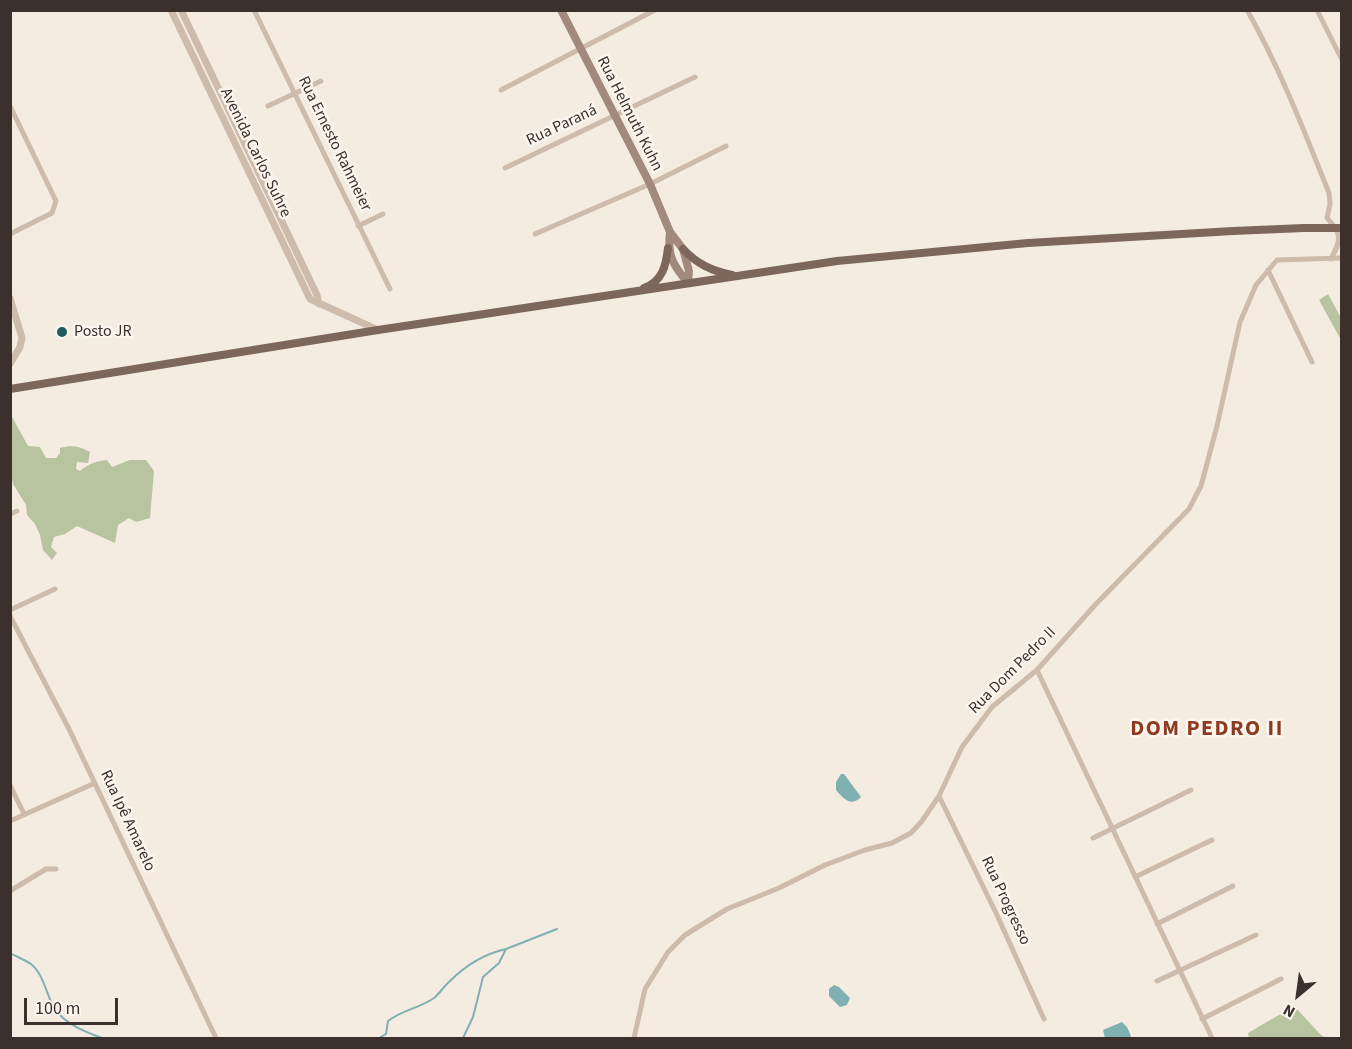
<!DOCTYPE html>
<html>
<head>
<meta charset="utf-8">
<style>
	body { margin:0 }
	#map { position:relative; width:1352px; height:1049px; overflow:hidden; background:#f4ebe1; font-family:"Source Sans 3",sans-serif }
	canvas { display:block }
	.frame { position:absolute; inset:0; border:12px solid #3b302b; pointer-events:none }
	.north { position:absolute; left:1268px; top:965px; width:60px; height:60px; -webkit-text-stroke:4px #fbf5ee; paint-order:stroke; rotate:209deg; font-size:16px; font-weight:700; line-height:24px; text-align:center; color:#3b302b }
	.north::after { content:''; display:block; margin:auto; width:21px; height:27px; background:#3b302b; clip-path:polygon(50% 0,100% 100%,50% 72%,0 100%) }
	.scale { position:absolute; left:24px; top:998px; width:94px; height:27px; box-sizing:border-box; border:3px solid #3b302b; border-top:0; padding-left:8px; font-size:18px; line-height:21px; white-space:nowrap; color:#3b302b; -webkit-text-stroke:4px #fbf5ee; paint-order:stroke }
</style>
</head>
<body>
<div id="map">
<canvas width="1352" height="1049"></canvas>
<div class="frame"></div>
<div class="north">N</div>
<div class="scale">100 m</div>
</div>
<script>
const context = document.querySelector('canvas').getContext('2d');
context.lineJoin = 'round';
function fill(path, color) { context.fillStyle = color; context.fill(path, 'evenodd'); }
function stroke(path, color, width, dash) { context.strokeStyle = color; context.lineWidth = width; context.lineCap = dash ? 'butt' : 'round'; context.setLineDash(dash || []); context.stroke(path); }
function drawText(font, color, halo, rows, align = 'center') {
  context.font = font + ' "Source Sans 3",sans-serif'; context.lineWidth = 5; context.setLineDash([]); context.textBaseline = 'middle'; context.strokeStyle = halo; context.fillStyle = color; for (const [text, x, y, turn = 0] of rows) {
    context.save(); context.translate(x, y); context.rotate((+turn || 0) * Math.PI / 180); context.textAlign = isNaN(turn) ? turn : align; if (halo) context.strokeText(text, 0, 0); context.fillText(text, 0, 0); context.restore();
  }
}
fill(new Path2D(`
	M 1328,294 L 1341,318 L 1341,340 L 1319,300 Z
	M 11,415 L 28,446 L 40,447 L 46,458 L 56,458 L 60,453 L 60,448 C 72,445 79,446 90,452 L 88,463 L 77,462 L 76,469 L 80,471 C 88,464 96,461 107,460 L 112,467 L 130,460 L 146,460 L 154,471 L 150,518 L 136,522 L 129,518 L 118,525 L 115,543 L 77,526 L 65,534 L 54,537 L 51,547 L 57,553 L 52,560 L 43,550 L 40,535 L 35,524 L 27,515 L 26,505 L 13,484 L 10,473 Z
	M 1294,1006 L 1322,1036 L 1328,1038 L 1249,1038 L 1248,1033 Z`), '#b8c4a0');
fill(new Path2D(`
	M 841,774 L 844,774 L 861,797 C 852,807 843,799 836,790 L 836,782 Z
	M 834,985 L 839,987 L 850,998 L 847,1005 L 840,1007 L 829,996 L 829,989 Z
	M 1122,1022 L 1127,1027 L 1131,1036 L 1129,1038 L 1105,1038 L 1103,1030 Z`), '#7fb0b2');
stroke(new Path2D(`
	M 10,953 C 17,957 25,960 31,964 C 47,977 46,1003 61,1016 C 72,1027 89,1033 102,1038
	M 379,1038 L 386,1034 L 388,1021 C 402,1010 420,1008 434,998 C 440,993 444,986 450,981 C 466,965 484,954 506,949
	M 463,1038 L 473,1017 L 483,977 L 499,963 L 506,949 L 557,929`), '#7fb0b2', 2);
stroke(new Path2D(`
	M 254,10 L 390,289
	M 1247,10 C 1280,68 1304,131 1329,193 L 1330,204 L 1327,218 C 1343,235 1341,240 1331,259
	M 1317,10 L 1342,60
	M 501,90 L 655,10
	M 10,106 L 56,201 L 52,213 L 10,234
	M 268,106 L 321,81
	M 505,168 L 695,77
	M 358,226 L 383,214
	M 535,234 L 650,184 L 726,146
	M 1268,270 L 1312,362
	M 10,514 L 17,511
	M 10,610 L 55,589
	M 10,616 L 69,729 L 216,1038
	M 1037,670 L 1212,1038
	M 10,785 L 24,814
	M 939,796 L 997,915 L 1044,1019
	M 10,821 L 95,783
	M 1093,838 L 1191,790
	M 1135,877 L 1212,840
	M 10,891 L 46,869 L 56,869
	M 1157,924 L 1233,886
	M 1157,981 L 1256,935
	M 1202,1019 L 1281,979
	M 634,1038 L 645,989 L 668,952 L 685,935 L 727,909 L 779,888 L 825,865 L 865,850 L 892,843 L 911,833 L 922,821 L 939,796 L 962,747 L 992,707 L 1037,670 L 1095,605 L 1189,509 L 1201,486 L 1217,426 L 1240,322 L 1256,285 L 1277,260 L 1342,258`), '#cdbbac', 5);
stroke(new Path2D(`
	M 171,10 L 310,299 L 378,330
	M 181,10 L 317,295 L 319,304
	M 10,298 L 22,338 L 20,347 L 10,364`), '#cdbbac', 7);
stroke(new Path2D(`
	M 561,10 L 650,184 L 670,232 L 683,249 L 689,271 L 688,283
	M 670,232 C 667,256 673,265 688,283`), '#a18a7d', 8);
stroke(new Path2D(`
	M 683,249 C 697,264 712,271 732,275
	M 644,288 C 663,281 666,265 668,248
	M 10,389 L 378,330 L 837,261 L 1028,243 L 1233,231 L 1304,228 L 1342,228`), '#7d675c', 8);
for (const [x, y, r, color] of [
	[62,332,6,"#1f5a5e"]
]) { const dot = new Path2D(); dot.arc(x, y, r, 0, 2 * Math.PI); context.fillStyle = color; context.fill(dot); stroke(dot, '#fbf5ee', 2); }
drawText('16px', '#3b302b', '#fbf5ee', [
	["Rua Helmuth Kuhn",629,114,63],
	["Rua Paraná",562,126,-25],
	["Rua Ernesto Rahmeier",334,144,64],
	["Avenida Carlos Suhre",255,153,64],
	["Rua Dom Pedro II",1013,671,-45],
	["Rua Ipê Amarelo",127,821,65],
	["Rua Progresso",1005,901,65]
]);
drawText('16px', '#3b302b', '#fbf5ee', [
	["Posto JR",74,332]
], 'left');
context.letterSpacing = '1.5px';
drawText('bold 22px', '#8c3b22', '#fbf5ee', [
	["DOM PEDRO II",1207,730]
]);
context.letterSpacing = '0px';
</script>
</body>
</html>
